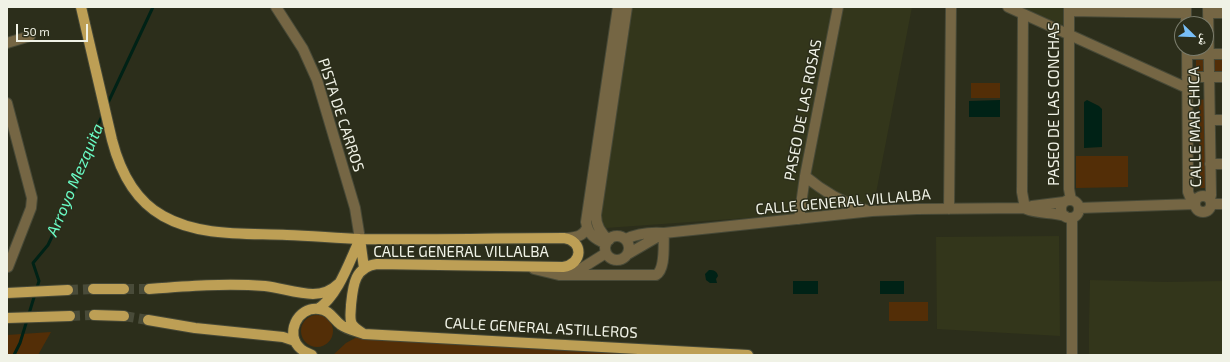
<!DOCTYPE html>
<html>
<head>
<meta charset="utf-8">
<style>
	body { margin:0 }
	#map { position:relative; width:1230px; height:362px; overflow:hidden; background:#2c2e1b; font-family:"Exo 2","Noto Naskh Arabic",sans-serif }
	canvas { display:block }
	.frame { position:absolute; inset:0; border:8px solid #f0f2e6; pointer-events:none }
	.north { position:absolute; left:1174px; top:16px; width:40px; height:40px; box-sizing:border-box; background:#2c2e1b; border:1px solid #7a7c6c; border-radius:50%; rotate:113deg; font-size:11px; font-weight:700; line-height:16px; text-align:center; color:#f0f2e6 }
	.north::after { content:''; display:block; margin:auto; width:14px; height:18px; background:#78bff8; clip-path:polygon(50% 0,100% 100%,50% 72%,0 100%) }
	.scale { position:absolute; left:16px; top:24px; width:72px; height:18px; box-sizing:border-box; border:2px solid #f0f2e6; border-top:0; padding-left:5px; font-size:12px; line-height:14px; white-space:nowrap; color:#f0f2e6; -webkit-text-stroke:3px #2c2e1b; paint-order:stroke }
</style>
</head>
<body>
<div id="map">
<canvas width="1230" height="362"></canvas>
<div class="frame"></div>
<div class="north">ش</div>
<div class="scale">50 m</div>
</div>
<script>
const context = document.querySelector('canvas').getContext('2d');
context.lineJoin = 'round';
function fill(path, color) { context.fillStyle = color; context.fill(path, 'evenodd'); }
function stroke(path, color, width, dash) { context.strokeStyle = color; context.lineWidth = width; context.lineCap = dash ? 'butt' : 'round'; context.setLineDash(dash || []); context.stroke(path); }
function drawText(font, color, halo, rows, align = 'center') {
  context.font = font + ' "Exo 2",sans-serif'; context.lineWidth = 3; context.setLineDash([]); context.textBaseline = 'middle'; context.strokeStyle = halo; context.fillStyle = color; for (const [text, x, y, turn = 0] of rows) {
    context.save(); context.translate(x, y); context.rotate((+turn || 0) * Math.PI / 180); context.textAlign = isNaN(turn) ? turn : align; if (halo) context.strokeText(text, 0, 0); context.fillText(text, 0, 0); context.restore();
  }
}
fill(new Path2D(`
	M 630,7 L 912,7 L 873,209 L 606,228 L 602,226 L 600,222 Z
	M 1022,7 L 1064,7 L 1065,26 L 1031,11 Z
	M 1059,236 L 1060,336 L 937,329 L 936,237 Z
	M 1090,280 L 1166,282 L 1223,281 L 1223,355 L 1089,355 L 1089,328 Z`), '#33361b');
fill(new Path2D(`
	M 1196,56 L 1207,57 L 1207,72 L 1196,72 Z
	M 1212,60 L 1223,60 L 1223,73 L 1212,73 Z
	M 971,83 L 1000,83 L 1000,98 L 971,98 Z
	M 1207,99 L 1207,188 L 1200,188 L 1199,100 Z
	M 1076,156 L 1128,156 L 1128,187 L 1076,188 Z
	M 889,302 L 928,302 L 928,321 L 889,321 Z
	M301 331a16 16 0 1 1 32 0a16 16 0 1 1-32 0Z
	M 51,332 L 38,355 L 7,355 L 7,335 Z
	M 357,337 L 378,338 L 642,352 L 642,355 L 333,355 L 346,343 Z`), '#532e07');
fill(new Path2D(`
	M 1000,100 L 1000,117 L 969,117 L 969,101 Z
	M 1087,100 L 1099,106 L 1102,109 L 1102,147 L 1084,148 L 1084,102 Z
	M 709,270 C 714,270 717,271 718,276 L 716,279 L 717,283 L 710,283 L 706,280 L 705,274 Z
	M 793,281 L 818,281 L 818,294 L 793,294 Z
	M 880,281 L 904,281 L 904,294 L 880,294 Z`), '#002216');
stroke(new Path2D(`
	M 107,105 L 153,7
	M 14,355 L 20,343 L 39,281 L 33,263 L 48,245 L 77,184 L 90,142 L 103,114`), '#002216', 3);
stroke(new Path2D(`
	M 124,289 L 149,289
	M 68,290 L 93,289
	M 70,316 L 94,315
	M 124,316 L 148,320`), '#494b39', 10, [10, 5]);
const minor = new Path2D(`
	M 276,7 L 303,49 L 317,80 L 355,208 L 360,239
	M 1008,7 L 1187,88
	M 1069,7 L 1069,189 L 1071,200
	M 1186,7 L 1186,24
	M 1208,7 L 1211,195 L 1210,199
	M 1069,11 L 1186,13
	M 1208,13 L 1223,13
	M 1023,14 L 1022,192 L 1025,208
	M 7,43 L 30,36
	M 1187,48 L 1188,192 L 1190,197 L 1196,200
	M 1187,54 L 1223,54
	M 1187,77 L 1223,77
	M 7,103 L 32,198 L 31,208 L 8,267
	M 1210,120 L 1223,120
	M 1210,164 L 1223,164
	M 805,176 C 824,192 843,203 866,210
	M1195 204a8 8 0 1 1 16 0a8 8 0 1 1-16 0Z
	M1061 209a9 9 0 1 1 18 0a9 9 0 1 1-18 0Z
	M 1211,204 L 1223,204
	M 1079,208 L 1195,204
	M 949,209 L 951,7
	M 1026,209 C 1038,214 1052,212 1065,216
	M 799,219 L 805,176 L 838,7
	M605 248a12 12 0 1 1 24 0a12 12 0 1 1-24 0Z
	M 568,238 C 577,237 583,236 587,228
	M 626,239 C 638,233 650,232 664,233 L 872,211 L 917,209 L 1025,208 L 1032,206 L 1064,202
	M 609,240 C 600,233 596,225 596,215 L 627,7
	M 606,244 C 595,239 588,235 586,222 L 618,7
	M 628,254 L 664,233
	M 534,269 L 559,275 L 571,275 L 606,253
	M 571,275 L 656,275 C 666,269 663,245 664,233
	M 1072,355 L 1072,218`);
const major = new Path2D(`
	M 81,7 L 112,140 C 120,171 134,200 163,216 C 200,237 247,233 287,235 C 312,236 336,238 360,239 C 428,240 496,238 564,238 C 584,241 583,264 563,267 L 377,264 C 354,267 353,286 351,305 C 351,311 349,319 352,324 C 355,329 360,331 364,334
	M 360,239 L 364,268
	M 93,289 L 124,289
	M 149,289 C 187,286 226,283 265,286 C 281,288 298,294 313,294 C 323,294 332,290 338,284
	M 7,293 L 68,290
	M 318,309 C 339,294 349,262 360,239
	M 94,315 L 124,316
	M 7,318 L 70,316
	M 148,320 L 195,328 L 283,337 L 295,341
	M 312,355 C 308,353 304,352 301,349 C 284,335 297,306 319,309 C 330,310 333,319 341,325 C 348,330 357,331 364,334 L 748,355`);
stroke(minor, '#474937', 12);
stroke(major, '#474937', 12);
stroke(minor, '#756644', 10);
stroke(major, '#bd9f55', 10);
drawText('15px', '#f0f2e6', '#2c2e1b', [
	["PASEO DE LAS CONCHAS",1054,104,-90],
	["PASEO DE LAS ROSAS",803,110,-79],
	["PISTA DE CARROS",341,115,72],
	["CALLE MAR CHICA",1195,127,-91],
	["CALLE GENERAL VILLALBA",843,202,-5],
	["CALLE GENERAL VILLALBA",461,252],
	["CALLE GENERAL ASTILLEROS",541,328,3]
]);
drawText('italic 16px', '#6afcc6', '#2c2e1b', [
	["Arroyo Mezquita",75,180,-67]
]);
</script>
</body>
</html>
